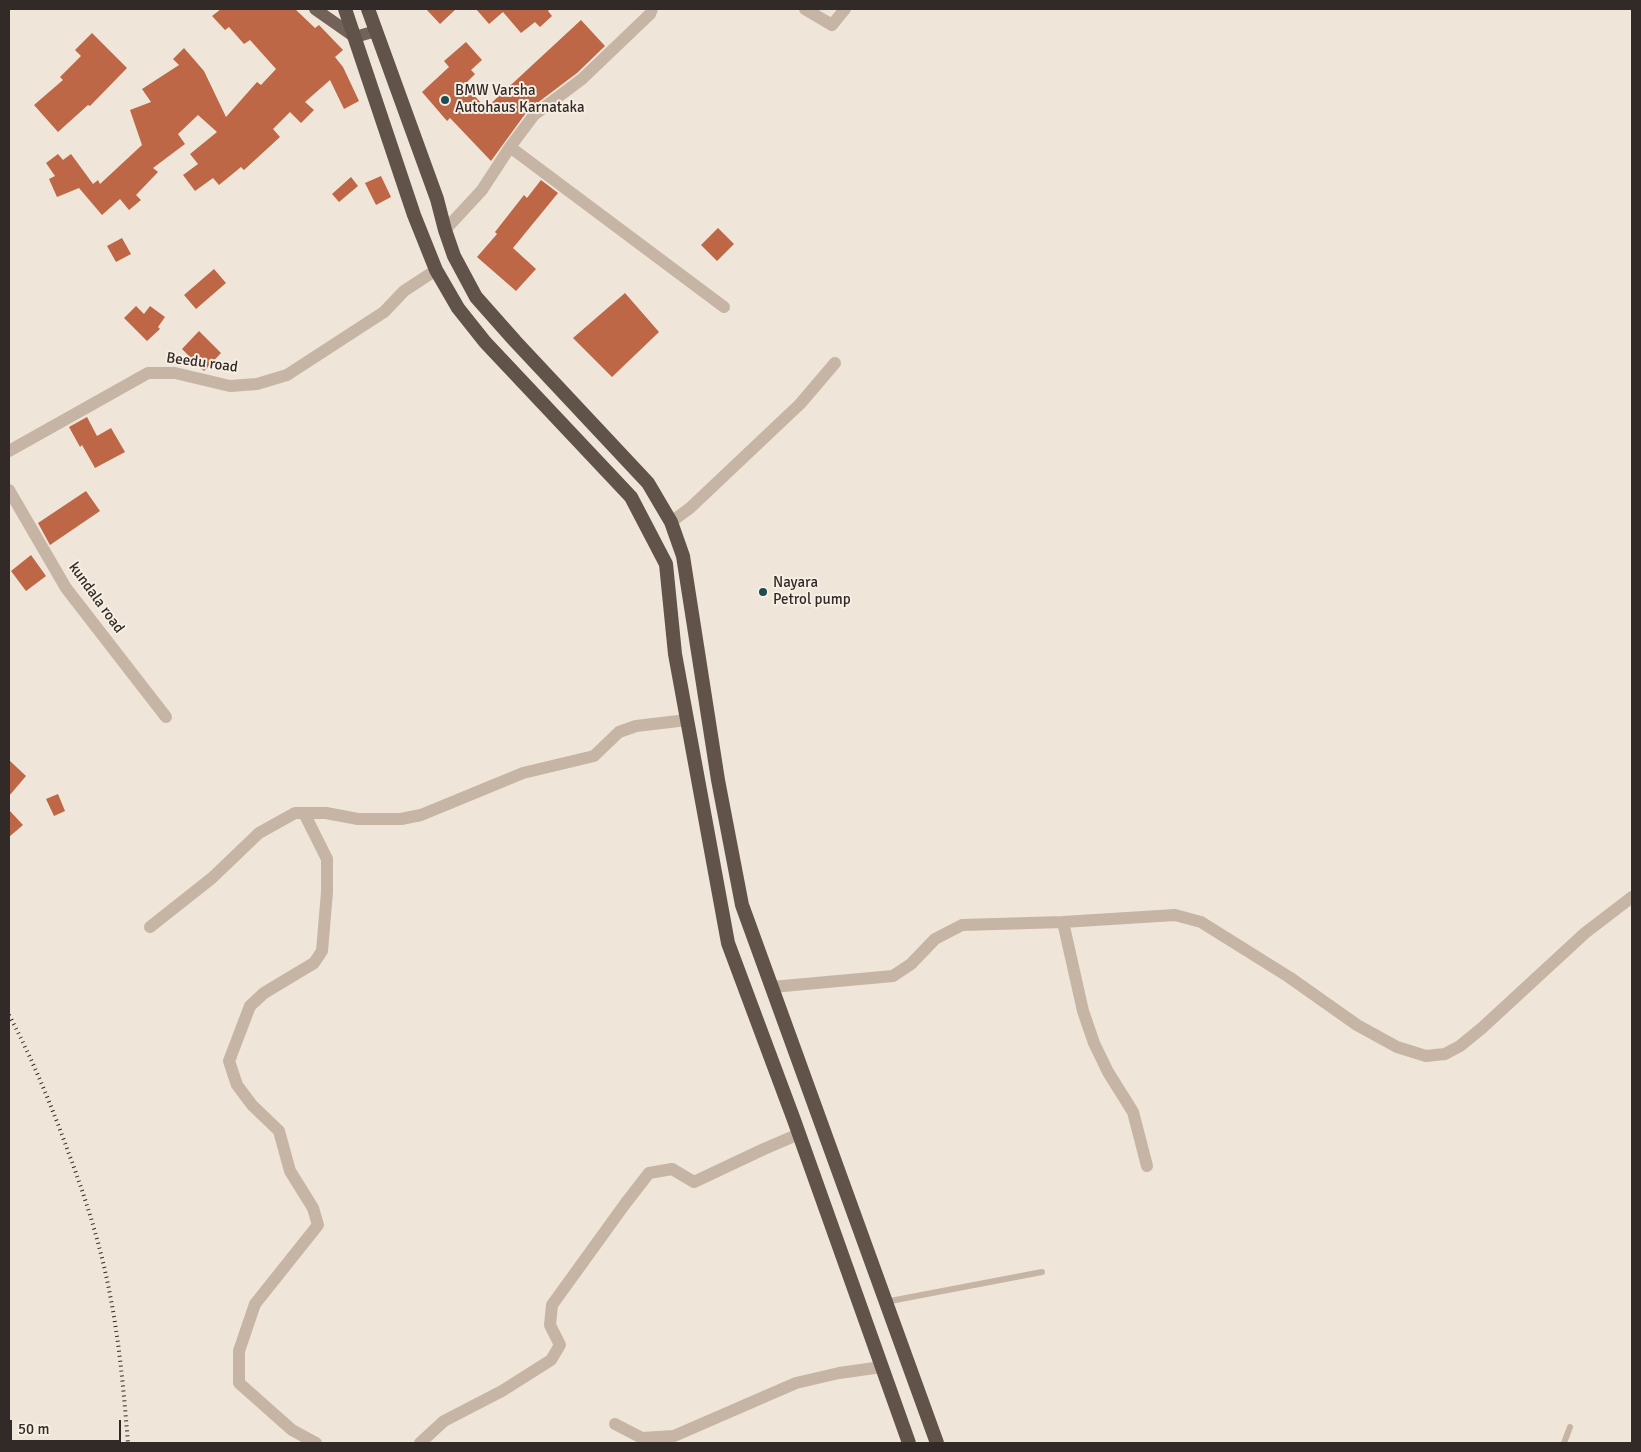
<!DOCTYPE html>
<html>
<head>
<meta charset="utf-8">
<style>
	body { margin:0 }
	#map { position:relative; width:1641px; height:1452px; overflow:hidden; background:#efe5d8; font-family:Signika,sans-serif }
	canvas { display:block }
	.frame { position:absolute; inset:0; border:10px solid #322a26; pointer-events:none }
	.scale { position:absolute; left:10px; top:1420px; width:111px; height:22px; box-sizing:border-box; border:2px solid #322a26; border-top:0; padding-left:6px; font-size:15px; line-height:18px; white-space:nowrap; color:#322a26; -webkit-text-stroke:4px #f7efe4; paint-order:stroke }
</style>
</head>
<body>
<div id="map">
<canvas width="1641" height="1452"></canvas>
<div class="frame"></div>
<div class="scale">50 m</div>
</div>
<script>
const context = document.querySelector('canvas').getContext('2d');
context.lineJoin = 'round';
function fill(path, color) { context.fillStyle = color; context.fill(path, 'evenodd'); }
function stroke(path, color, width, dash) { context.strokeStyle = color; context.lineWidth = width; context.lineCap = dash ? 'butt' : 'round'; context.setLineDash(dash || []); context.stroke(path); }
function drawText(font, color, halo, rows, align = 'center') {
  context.font = font + ' Signika,sans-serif'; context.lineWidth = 4; context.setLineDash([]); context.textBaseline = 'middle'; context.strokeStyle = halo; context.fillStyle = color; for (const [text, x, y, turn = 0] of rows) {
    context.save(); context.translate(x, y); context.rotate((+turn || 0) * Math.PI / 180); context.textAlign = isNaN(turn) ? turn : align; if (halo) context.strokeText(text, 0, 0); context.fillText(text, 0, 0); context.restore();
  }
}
fill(new Path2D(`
	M 221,9 L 295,9 L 315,28 L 319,25 L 343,50 L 335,57 L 343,67 L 359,101 L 344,109 L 330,80 L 305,102 L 314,110 L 301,123 L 290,112 L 273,129 L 280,137 L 244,170 L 241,167 L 219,185 L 213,178 L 195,191 L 183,175 L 198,164 L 190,154 L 217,132 L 198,115 L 178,134 L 185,144 L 153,168 L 158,172 L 136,195 L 141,200 L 129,210 L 120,199 L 102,215 L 79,188 L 57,197 L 49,179 L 55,176 L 46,163 L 58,154 L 63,160 L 71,154 L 93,184 L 98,180 L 100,184 L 142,145 L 130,110 L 151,102 L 142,89 L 179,65 L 173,59 L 184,48 L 204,71 L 226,117 L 257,82 L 261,85 L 276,69 L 250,40 L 244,44 L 229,27 L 225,30 L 212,16 Z
	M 426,9 L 456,9 L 440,24 Z
	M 476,9 L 550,9 L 548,11 L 552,16 L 540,27 L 535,22 L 521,33 L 503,12 L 489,24 Z
	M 581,20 L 605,46 L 577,73 L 528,110 L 491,161 L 450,118 L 447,121 L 422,92 L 449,67 L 444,61 L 466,42 L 482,60 L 471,70 L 475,74 L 464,85 L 486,108 Z
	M 92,33 L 127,68 L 90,106 L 88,105 L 58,132 L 34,105 L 63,80 L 60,77 L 81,56 L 75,50 Z
	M 381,176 L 391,197 L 376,205 L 365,183 Z
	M 351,177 L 358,186 L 339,202 L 332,194 Z
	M 541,180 L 558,193 L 513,248 L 536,269 L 516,291 L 477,257 L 497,234 L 495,232 L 524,195 L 527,198 Z
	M 718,228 L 734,244 L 717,261 L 701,245 Z
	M 122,238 L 131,254 L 116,262 L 107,246 Z
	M 214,269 L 226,283 L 196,309 L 184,295 Z
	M 625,293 L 659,332 L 612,377 L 573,338 Z
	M 136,306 L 144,314 L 150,306 L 165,317 L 158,327 L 160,329 L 147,341 L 124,318 Z
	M 199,331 L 221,353 L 204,371 L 182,349 Z
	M 87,417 L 97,436 L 111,428 L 125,452 L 95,468 L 82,445 L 80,447 L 69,427 Z
	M 86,491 L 100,511 L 50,545 L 38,523 Z
	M 31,555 L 46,576 L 26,591 L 11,571 Z
	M 9,760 L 26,776 L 9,796 Z
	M 58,794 L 65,811 L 54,816 L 46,799 Z
	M 9,810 L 23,825 L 9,837 Z`), '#bd6747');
stroke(new Path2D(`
	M 885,1302 L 1042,1272
	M 1564,1443 L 1570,1427`), '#c6b5a5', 6);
stroke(new Path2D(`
	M 805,9 L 832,25 L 845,9
	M 510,147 L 724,307
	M 445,230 L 482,190 L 510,147 L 534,115 L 582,79 L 650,14 L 652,9
	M 9,451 L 148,373 L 175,373 L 230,386 L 257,384 L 287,375 L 384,312 L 404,291 L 436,270
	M 9,490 L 66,588 L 166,717
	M 671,522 L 690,508 L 800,404 L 835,363
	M 304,813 L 327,859 L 327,892 L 322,951 L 314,963 L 264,993 L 250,1006 L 229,1061 L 237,1085 L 252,1105 L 279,1131 L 290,1171 L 313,1208 L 318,1225 L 255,1304 L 239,1351 L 239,1383 L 292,1430 L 316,1443
	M 1063,922 L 1083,1011 L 1094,1043 L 1108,1072 L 1133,1112 L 1147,1166
	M 150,927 L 212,878 L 259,833 L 295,813 L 326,813 L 358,819 L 401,819 L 421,815 L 523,773 L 594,756 L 619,732 L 636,726 L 687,720
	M 772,987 L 893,976 L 911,964 L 935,939 L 962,925 L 1063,922 L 1175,915 L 1201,922 L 1289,977 L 1357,1025 L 1397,1047 L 1426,1056 L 1445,1054 L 1460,1046 L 1482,1028 L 1585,933 L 1632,897
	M 615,1424 L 642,1438 L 674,1436 L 796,1383 L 839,1373 L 882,1367
	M 420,1443 L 444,1421 L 502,1391 L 551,1360 L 560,1345 L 550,1325 L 552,1305 L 625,1204 L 649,1173 L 672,1169 L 694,1182 L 764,1149 L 799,1134`), '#c6b5a5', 12);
stroke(new Path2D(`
	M 315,9 L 355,37 L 376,31`), '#736258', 12);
stroke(new Path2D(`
	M 345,9 L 414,215 L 436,270 L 458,308 L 485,342 L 631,497 L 666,564 L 675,654 L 728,943 L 794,1120 L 909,1443
	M 368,9 L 437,199 L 445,230 L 454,256 L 476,297 L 515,341 L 648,483 L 671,522 L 683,556 L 718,780 L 742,905 L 937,1443`), '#62534a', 14);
stroke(new Path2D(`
	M 9,1015 C 33,1060 52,1107 69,1154 C 87,1202 102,1250 111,1300 C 120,1347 124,1395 128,1443`), '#322a26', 4, [1, 4]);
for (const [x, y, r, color] of [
	[445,100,5,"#1e4c50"],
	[763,592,5,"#1e4c50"]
]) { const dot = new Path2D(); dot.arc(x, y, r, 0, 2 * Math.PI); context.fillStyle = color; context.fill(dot); stroke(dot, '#f7efe4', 2); }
drawText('15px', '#322a26', '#f7efe4', [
	["BMW Varsha",455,91],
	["Autohaus Karnataka",455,108],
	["Nayara",773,583],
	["Petrol pump",773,600]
], 'left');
drawText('15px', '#322a26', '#f7efe4', [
	["Beedu road",202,363,8],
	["kundala road",96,598,54]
]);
</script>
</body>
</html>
